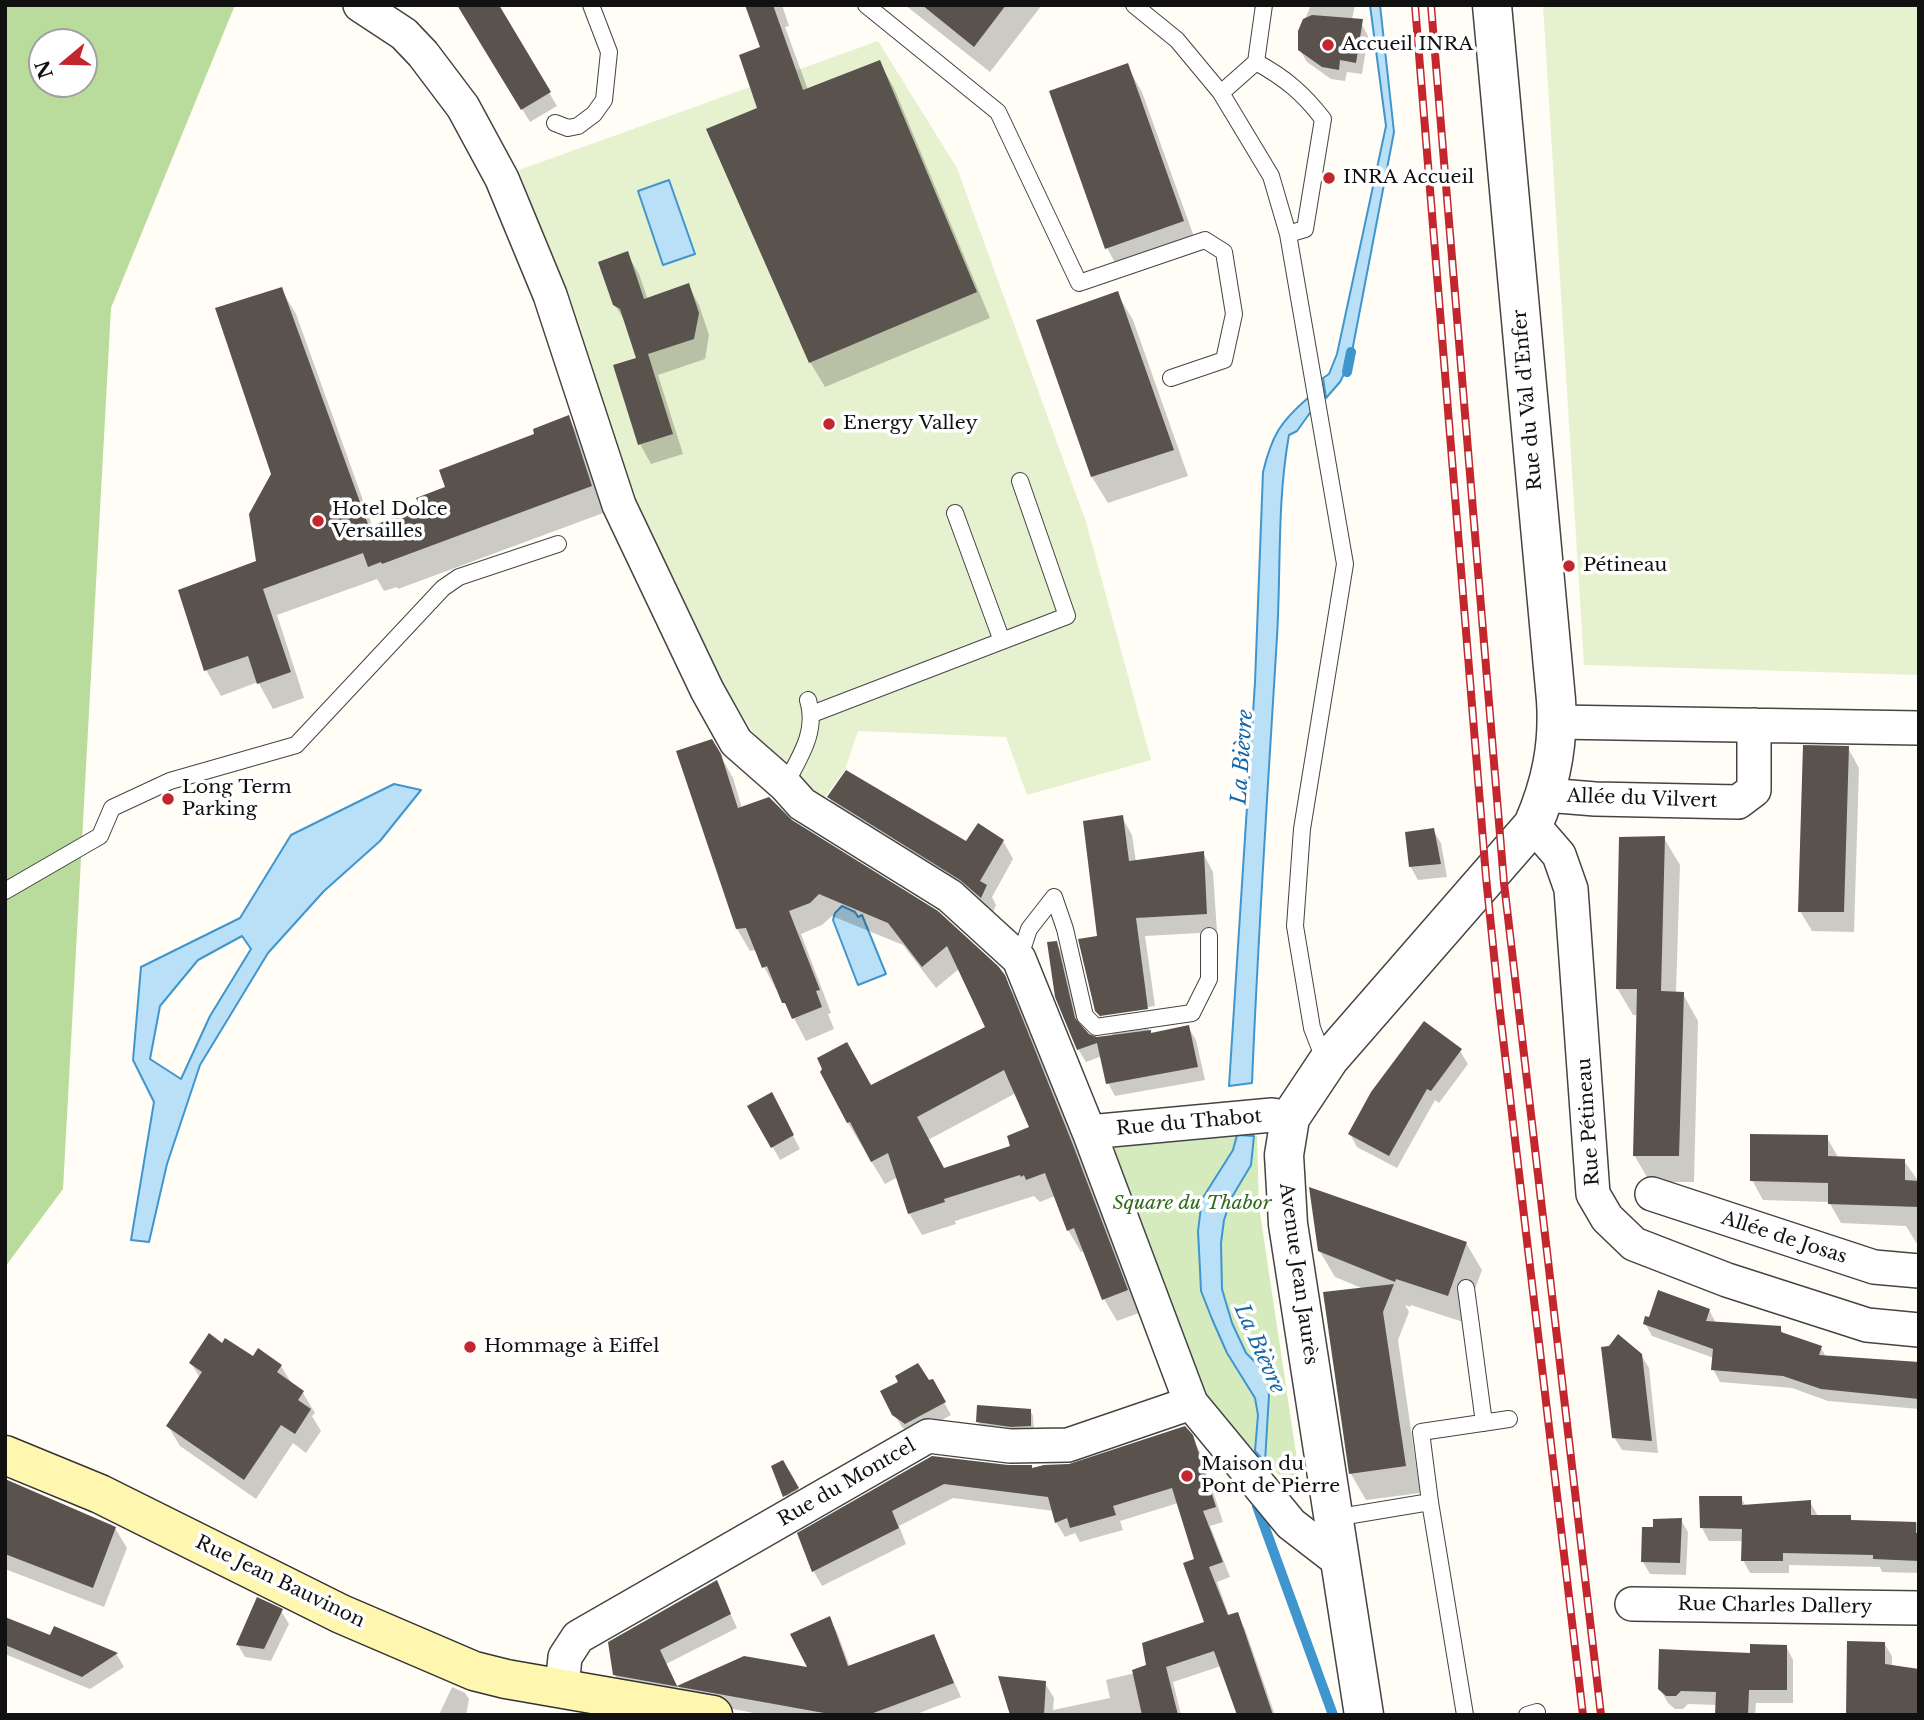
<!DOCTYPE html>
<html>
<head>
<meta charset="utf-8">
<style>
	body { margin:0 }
	#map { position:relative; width:1924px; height:1720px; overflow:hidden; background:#fffdf5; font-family:"Libre Baskerville",serif }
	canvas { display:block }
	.frame { position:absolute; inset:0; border:7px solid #111; pointer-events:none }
	.north { position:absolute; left:28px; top:28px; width:70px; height:70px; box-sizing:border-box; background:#fff; border:2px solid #a0a0a0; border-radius:50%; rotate:251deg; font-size:19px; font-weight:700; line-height:28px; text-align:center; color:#111 }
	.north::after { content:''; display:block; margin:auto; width:24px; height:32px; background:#c4262e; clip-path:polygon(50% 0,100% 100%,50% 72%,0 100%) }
</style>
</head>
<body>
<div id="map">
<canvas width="1924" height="1720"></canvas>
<div class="frame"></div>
<div class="north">N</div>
</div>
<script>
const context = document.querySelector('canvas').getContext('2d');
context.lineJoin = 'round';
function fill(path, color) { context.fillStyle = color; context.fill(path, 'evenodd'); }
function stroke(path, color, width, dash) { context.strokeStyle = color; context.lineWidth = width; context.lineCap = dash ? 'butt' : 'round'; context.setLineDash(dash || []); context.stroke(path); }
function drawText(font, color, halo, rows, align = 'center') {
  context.font = font + ' "Libre Baskerville",serif'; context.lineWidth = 7; context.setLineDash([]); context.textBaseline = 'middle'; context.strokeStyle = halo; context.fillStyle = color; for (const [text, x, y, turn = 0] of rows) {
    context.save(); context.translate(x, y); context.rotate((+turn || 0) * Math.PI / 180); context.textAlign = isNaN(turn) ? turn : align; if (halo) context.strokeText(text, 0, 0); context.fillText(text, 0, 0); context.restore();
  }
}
fill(new Path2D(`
	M 1089,1132 L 1257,1136 L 1259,1206 L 1300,1480 L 1289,1485 L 1201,1397 Z`), '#d5ebbd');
fill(new Path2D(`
	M 5,5 L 235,5 L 111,308 L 63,1189 L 5,1267 ZM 42,42 L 84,42 L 84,84 L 42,84 Z`), '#b9dc9c');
fill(new Path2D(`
	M 1543,5 L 1919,5 L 1919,675 L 1584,665 Z
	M 878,41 L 957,168 L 1086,522 L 1151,760 L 1027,795 L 1006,737 L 858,731 L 845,770 L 822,801 L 756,736 L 724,687 L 639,514 L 519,170 Z`), '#e6f2cf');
const water = new Path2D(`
	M 1370,5 L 1380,5 L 1394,132 L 1350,362 L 1340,382 L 1326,398 L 1323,378 L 1329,374 L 1337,354 L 1386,126 Z
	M 669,180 L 695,254 L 663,265 L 638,191 Z
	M 1309,397 L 1312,410 L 1297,431 L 1289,435 C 1277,501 1281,570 1277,637 C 1268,785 1258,934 1252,1083 L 1229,1086 L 1255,682 L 1263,472 C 1272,435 1280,422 1309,397 Z
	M 394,784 L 421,790 L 380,841 L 324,891 L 268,953 L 200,1065 L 167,1164 L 149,1242 L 131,1240 L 154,1102 L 133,1060 L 141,967 L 240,918 L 291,835 ZM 242,936 L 251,949 L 210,1016 L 181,1079 L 150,1059 L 160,1006 L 198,960 Z
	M 842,906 L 855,912 L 858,917 L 862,915 L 886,974 L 858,985 L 833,920 L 835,913 Z
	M 1237,1135 L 1254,1136 L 1251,1165 L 1232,1197 L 1224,1220 L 1221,1243 L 1222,1289 L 1232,1323 L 1246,1353 L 1267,1374 L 1269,1395 L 1265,1462 L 1255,1451 L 1258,1415 L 1255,1398 L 1227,1353 L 1212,1319 L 1201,1291 L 1200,1270 L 1198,1231 L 1202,1199 L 1233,1150 Z`);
fill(water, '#b9e0f7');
stroke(water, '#3f96cf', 2);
fill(new Path2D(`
	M 497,5 L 557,106 L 530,122 L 463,11 Z
	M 747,5 L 782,5 L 789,26 L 785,27 L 808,90 L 879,62 L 894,88 L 990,318 L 825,387 L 810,362 L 759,109 L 762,48 Z
	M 905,5 L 1042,5 L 990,72 Z
	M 1311,5 L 1355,5 L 1352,19 L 1361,23 L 1368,36 L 1362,74 L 1347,72 L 1345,81 L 1331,79 L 1307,62 L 1299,49 L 1300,31 Z
	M 1127,66 L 1142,92 L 1198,248 L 1122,275 L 1107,248 L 1051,92 Z
	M 627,254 L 639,274 L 648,300 L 688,285 L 699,305 L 709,335 L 705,359 L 658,375 L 683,454 L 651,464 L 640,444 L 638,359 L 627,325 L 615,305 Z
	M 281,289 L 296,314 L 373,528 L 422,509 L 447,489 L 568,417 L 583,443 L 606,512 L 398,589 L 397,587 L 384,591 L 377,579 L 277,615 L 304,698 L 273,709 L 258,682 L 221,696 L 206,670 L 258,563 L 273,474 Z
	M 1117,293 L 1133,320 L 1188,476 L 1108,503 L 1092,477 Z
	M 712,741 L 733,778 L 742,808 L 791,822 L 1003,976 L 1017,1000 L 1085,1169 L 1139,1313 L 1117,1321 L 1104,1299 L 1085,1251 L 1081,1252 L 1068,1230 L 1055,1196 L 1040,1202 L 1034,1196 L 955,1221 L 956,1224 L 922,1235 L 909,1213 L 898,1177 L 885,1184 L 848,1123 L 870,1087 L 987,1027 L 960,968 L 936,988 L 903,945 L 832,916 L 822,925 L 801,934 L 831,1013 L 828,1014 L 834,1029 L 806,1041 L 778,988 L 776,989 L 764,967 L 757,950 L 750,951 L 737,929 ZM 1016,1093 L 1032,1128 L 1012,1147 L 944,1169 L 928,1140 Z
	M 1848,748 L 1859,768 L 1854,932 L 1812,931 L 1800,911 Z
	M 829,797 L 966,843 L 1003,841 L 1013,859 L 992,897 L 996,905 L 992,915 L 839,815 Z
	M 1122,817 L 1132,835 L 1136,862 L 1203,853 L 1213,872 L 1217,932 L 1145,936 L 1155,1006 L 1101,1014 L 1101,1017 L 1155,1010 L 1157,1027 L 1148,1028 L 1151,1034 L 1188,1027 L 1196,1040 L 1205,1080 L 1115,1096 L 1108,1083 L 1102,1056 L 1086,1062 L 1078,1049 L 1056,943 L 1064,956 L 1080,1027 L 1088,1036 L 1097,1039 L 1115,1037 L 1107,1029 L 1096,1010 L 1099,938 Z
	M 1433,830 L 1441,843 L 1447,877 L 1418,880 L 1410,866 Z
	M 1664,838 L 1680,865 L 1676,993 L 1683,994 L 1698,1021 L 1694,1182 L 1650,1182 L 1634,1155 L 1638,1015 L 1633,1015 L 1617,988 Z
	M 1460,1051 L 1468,1064 L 1439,1103 L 1435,1100 L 1397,1168 L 1357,1147 L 1350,1134 Z
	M 750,1106 L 778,1107 L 800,1149 L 780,1160 Z
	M 1826,1136 L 1838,1157 L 1904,1161 L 1919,1182 L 1919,1247 L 1906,1226 L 1841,1223 L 1829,1202 L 1763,1200 L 1752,1180 Z
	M 1466,1243 L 1482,1270 L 1463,1322 L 1411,1305 L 1410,1307 L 1405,1305 L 1409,1312 L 1398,1340 L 1420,1493 L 1366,1500 L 1351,1474 L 1364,1289 L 1335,1277 L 1319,1250 Z
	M 1709,1310 L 1716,1323 L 1780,1328 L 1784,1335 L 1821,1348 L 1826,1357 L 1919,1363 L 1919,1409 L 1828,1401 L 1792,1388 L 1720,1382 L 1713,1369 L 1714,1358 L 1652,1336 L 1645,1323 Z
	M 223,1346 L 281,1366 L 292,1384 L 303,1393 L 315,1413 L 312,1416 L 321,1431 L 306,1453 L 293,1443 L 256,1499 L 180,1446 L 168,1426 L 200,1378 L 191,1363 Z
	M 1641,1355 L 1649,1368 L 1658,1453 L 1622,1450 L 1614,1437 Z
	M 932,1381 L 951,1415 L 913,1436 L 902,1427 L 894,1414 Z
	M 1030,1410 L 1033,1416 L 1034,1432 L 982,1428 L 978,1422 Z
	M 1191,1436 L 1200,1452 L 1223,1522 L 1210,1526 L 1230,1577 L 1217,1582 L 1229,1616 L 1237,1614 L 1245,1629 L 1275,1715 L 1239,1715 L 1221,1666 L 1173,1682 L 1181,1715 L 1012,1715 L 1045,1683 L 1054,1698 L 1053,1710 L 1110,1698 L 1106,1680 L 1135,1673 L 1148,1667 L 1206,1624 L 1197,1560 L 1178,1503 L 1120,1521 L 1123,1530 L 1080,1542 L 1075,1533 L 1065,1537 L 1056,1522 L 1054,1511 L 953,1498 L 899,1526 L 906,1544 L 822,1586 L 814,1572 L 799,1534 L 932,1458 L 1008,1467 L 1031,1467 L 1033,1470 L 1069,1466 Z
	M 782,1462 L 805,1501 L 792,1509 L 773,1467 Z
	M 5,1481 L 115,1528 L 127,1548 L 104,1607 L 5,1569 Z
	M 1741,1498 L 1746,1506 L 1810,1502 L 1818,1516 L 1850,1517 L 1853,1522 L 1919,1523 L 1919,1573 L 1882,1572 L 1880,1567 L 1789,1565 L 1789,1573 L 1750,1573 L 1743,1560 L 1743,1541 L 1709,1541 L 1702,1528 Z
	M 1681,1520 L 1688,1532 L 1686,1575 L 1650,1574 L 1643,1562 L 1654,1529 Z
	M 716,1582 L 737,1628 L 666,1664 L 678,1688 L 744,1657 L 810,1669 L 829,1618 L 837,1632 L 850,1667 L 933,1636 L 961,1697 L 914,1715 L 765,1715 L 623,1689 L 615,1675 Z
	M 281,1611 L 289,1624 L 271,1661 L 245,1657 L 238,1645 Z
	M 5,1619 L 51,1638 L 55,1629 L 117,1655 L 124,1667 L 90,1689 L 5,1654 Z
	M 1884,1643 L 1892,1656 L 1892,1667 L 1848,1715 Z
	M 1786,1646 L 1793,1660 L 1793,1703 L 1756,1703 L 1755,1715 L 1717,1715 L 1717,1705 L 1688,1704 L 1683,1709 L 1675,1709 L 1668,1703 L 1660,1689 L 1751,1655 Z
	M 452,1687 L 465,1693 L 469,1699 L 466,1715 L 439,1715 Z`), '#0003');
stroke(new Path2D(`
	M 1347,372 L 1351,352
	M 1257,1506 L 1333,1715`), '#3f96cf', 10);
fill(new Path2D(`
	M 457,5 L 499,5 L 551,92 L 521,110 Z
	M 745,5 L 773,5 L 803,90 L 880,60 L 977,292 L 809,363 L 706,129 L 757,108 L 739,55 L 760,47 Z
	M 922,5 L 1006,5 L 974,47 Z
	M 1312,15 L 1363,19 L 1356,63 L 1340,60 L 1339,70 L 1322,67 L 1298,50 L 1298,31 L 1303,19 Z
	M 1128,63 L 1184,221 L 1105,249 L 1049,91 Z
	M 628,251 L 644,299 L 689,283 L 699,313 L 694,339 L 648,354 L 673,434 L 638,445 L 613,365 L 636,358 L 620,309 L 613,305 L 598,262 Z
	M 282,287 L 369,527 L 420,508 L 416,498 L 445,487 L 439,470 L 534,434 L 533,429 L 569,415 L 592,486 L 382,564 L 381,562 L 368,567 L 363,553 L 263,589 L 291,672 L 257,684 L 248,656 L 204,671 L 178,590 L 256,561 L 249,514 L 271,474 L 215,308 Z
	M 1118,291 L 1174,450 L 1091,477 L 1036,320 Z
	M 712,739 L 721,754 L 738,808 L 769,797 L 792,820 L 938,911 L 998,966 L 1005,975 L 1073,1145 L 1128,1290 L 1102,1300 L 1074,1228 L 1067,1231 L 1045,1173 L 1026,1180 L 1024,1175 L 1021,1177 L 1020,1175 L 944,1199 L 945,1202 L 908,1214 L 888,1153 L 871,1162 L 850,1122 L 847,1123 L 820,1072 L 822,1069 L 817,1058 L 847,1042 L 871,1085 L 985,1027 L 947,946 L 922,967 L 888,923 L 819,894 L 810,903 L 789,911 L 820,990 L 816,991 L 822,1007 L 792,1019 L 785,1003 L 782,1003 L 767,966 L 762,968 L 746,928 L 736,929 L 676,751 ZM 1004,1070 L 1029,1127 L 1007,1136 L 1010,1146 L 944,1168 L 917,1117 Z
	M 1803,745 L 1849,746 L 1844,912 L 1798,912 Z
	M 846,770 L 966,841 L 978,823 L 1004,840 L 980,881 L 987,885 L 981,898 L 960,880 L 827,797 Z
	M 1123,815 L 1129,861 L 1204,851 L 1207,914 L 1136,918 L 1148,1009 L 1100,1016 L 1095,1011 L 1078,939 L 1097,936 L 1083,821 Z
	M 1434,828 L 1441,864 L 1409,867 L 1405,832 Z
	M 1665,836 L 1661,991 L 1684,992 L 1679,1156 L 1633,1156 L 1637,989 L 1616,989 L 1619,837 Z
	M 1057,941 L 1075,1018 L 1089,1034 L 1097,1037 L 1151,1030 L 1151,1033 L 1189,1025 L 1198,1067 L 1106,1084 L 1097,1043 L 1077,1050 L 1055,997 L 1047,942 Z
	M 1424,1021 L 1462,1049 L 1431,1091 L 1427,1089 L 1389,1156 L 1348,1134 L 1371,1092 Z
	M 772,1092 L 794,1135 L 771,1148 L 747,1106 Z
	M 1750,1134 L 1828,1135 L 1828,1156 L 1905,1159 L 1905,1180 L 1919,1181 L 1919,1207 L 1828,1204 L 1828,1183 L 1750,1181 Z
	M 1309,1187 L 1467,1242 L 1448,1296 L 1396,1279 L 1395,1282 L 1318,1251 Z
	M 1394,1284 L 1383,1312 L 1406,1466 L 1349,1474 L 1323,1292 Z
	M 1658,1290 L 1710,1309 L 1706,1321 L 1781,1326 L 1781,1332 L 1822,1346 L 1819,1355 L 1919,1362 L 1919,1399 L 1821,1389 L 1783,1376 L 1711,1370 L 1713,1349 L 1643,1324 L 1645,1316 L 1649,1317 Z
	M 209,1333 L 222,1343 L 225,1338 L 253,1356 L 258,1348 L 282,1365 L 277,1372 L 304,1391 L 298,1400 L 311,1409 L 295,1434 L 281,1425 L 244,1480 L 166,1426 L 202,1372 L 189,1363 Z
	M 1618,1334 L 1642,1354 L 1652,1441 L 1612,1438 L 1601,1347 L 1609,1346 Z
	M 918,1363 L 929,1380 L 933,1379 L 946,1402 L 905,1424 L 892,1415 L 880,1391 L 898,1382 L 895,1376 Z
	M 977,1405 L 1031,1409 L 1031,1426 L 1011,1427 L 976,1422 Z
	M 1185,1426 L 1193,1435 L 1216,1507 L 1203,1511 L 1223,1562 L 1209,1567 L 1228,1615 L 1238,1612 L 1273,1715 L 1237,1715 L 1214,1651 L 1166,1667 L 1178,1715 L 1142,1715 L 1132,1670 L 1146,1665 L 1142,1643 L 1204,1622 L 1183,1563 L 1194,1559 L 1172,1488 L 1113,1506 L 1116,1515 L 1070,1528 L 1067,1518 L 1055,1523 L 1048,1497 L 944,1484 L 892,1511 L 899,1528 L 812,1572 L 797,1533 L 932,1456 L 1008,1465 L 1032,1465 L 1032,1468 L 1044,1465 L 1069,1464 Z
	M 783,1460 L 799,1488 L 783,1497 L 771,1466 Z
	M 5,1479 L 116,1527 L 93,1588 L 5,1554 Z
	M 1699,1496 L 1742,1496 L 1742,1505 L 1811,1500 L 1811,1515 L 1851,1515 L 1851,1520 L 1916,1522 L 1916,1533 L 1919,1533 L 1919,1561 L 1873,1559 L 1873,1555 L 1783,1553 L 1783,1561 L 1741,1561 L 1742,1529 L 1700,1528 Z
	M 1682,1518 L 1680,1563 L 1641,1562 L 1642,1527 L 1653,1527 L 1653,1519 Z
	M 717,1580 L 731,1614 L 660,1650 L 677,1686 L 744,1656 L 807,1667 L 790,1634 L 830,1616 L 848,1666 L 934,1634 L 954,1683 L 868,1715 L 835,1715 L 613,1675 L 608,1642 Z
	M 257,1597 L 283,1609 L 264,1649 L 236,1645 Z
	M 5,1617 L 50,1635 L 54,1626 L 118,1653 L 82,1677 L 5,1645 Z
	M 1847,1641 L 1885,1642 L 1885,1664 L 1919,1669 L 1919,1715 L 1846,1715 Z
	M 1750,1644 L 1787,1645 L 1787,1690 L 1749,1690 L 1748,1715 L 1715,1715 L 1716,1692 L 1681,1691 L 1676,1696 L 1666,1696 L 1658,1689 L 1659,1649 L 1750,1653 Z
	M 998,1676 L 1046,1681 L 1044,1715 L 1010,1715 Z`), '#5a524d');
const service = new Path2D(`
	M 866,5 L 998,112 L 1079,283 L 1205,240 L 1224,252 L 1234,314 L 1224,360 L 1171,378
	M 1134,5 L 1177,40 L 1221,93 L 1271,176 L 1288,234 L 1345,564 L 1302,829 L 1295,926 L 1312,1028 L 1319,1046 L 1330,1058
	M 1256,62 C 1285,78 1303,93 1323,119 L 1305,229 L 1288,234
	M 1221,93 L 1256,62 L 1264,5
	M 555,123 L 568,128 L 578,126 L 594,114 L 604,100 L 609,52 L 591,5
	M 955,513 L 1002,641
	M 812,714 L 1067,616 L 1020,481
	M 785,785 C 799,758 818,732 808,700
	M 5,891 L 100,836 L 112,808 L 170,781 L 296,745 L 443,588 L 459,577 L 558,544
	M 1019,959 L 1029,929 L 1054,897 L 1065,929 L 1085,1016 L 1096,1027 L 1192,1013 L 1209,979 L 1209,936
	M 1466,1288 L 1484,1423
	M 1430,1502 L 1421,1432 L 1509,1419
	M 1334,1518 L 1430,1502 L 1465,1715
	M 1527,1715 L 1537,1712`);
const minor = new Path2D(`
	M 360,5 L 404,34 L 423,54 L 463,107 L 502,179 L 550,295 L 619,505 L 707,690 L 736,742 L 785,785 L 802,804 L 950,896 L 1019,959 L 1089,1132 L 1191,1403 L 1291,1524 L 1339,1561
	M 1557,722 L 1919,728
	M 1546,795 L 1595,799 L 1738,802 L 1754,790 L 1754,725
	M 1533,825 L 1559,855 L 1571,889 L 1593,1194 L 1607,1218 L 1634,1244 L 1727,1280 L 1867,1325 L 1919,1330
	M 1089,1132 L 1272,1115 L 1290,1118
	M 1652,1194 L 1874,1267 L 1919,1271
	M 1632,1604 L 1919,1608
	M 562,1688 L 565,1657 L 578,1637 L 928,1436 L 1010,1446 L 1068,1445 L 1191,1403`);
const tertiary = new Path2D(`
	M 1364,1715 L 1288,1224 L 1284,1155 L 1290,1118 L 1330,1058 L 1533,825 C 1551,784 1559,745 1556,700 L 1492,5`);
const secondary = new Path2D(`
	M 5,1455 L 100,1494 L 341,1614 L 474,1671 L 506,1679 L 713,1715`);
stroke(service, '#444', 18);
stroke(minor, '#444', 36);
stroke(tertiary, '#444', 41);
stroke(secondary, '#333', 41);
stroke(service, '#fff', 16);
stroke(minor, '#fff', 33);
stroke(tertiary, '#fff', 38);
stroke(secondary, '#fff6b0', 38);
const rail = new Path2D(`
	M 1415,5 L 1486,877 L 1499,1004 L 1583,1715
	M 1431,5 L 1504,883 L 1601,1715`);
stroke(rail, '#c4262e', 8);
stroke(rail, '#fff', 5, [16]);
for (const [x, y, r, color] of [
	[1328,45,7,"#c4262e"],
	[1329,178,7,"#c4262e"],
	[829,424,7,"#c4262e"],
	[318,521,7,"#c4262e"],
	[1569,566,7,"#c4262e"],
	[168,799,7,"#c4262e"],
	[470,1347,7,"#c4262e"],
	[1187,1476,7,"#c4262e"]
]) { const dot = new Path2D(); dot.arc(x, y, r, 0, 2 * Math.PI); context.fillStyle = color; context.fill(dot); stroke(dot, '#fff', 2.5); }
drawText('19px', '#111', '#fff', [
	["Accueil INRA",1342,45],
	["INRA Accueil",1343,178],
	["Energy Valley",843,424],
	["Hotel Dolce",332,510],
	["Versailles",332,532],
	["Pétineau",1583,566],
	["Long Term",182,788],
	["Parking",182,810],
	["Hommage à Eiffel",484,1347],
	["Maison du",1201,1465],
	["Pont de Pierre",1201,1487]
], 'left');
drawText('19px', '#111', '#fff', [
	["Rue du Val d'Enfer",1528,400,-95],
	["Allée du Vilvert",1642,799,2],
	["Rue Pétineau",1589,1122,-94],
	["Rue du Thabot",1189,1123,-5],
	["Allée de Josas",1784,1238,18],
	["Avenue Jean Jaurès",1298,1274,82],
	["Rue du Montcel",847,1483,-30],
	["Rue Jean Bauvinon",280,1582,26],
	["Rue Charles Dallery",1775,1606,1]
]);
drawText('italic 19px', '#2f6b1f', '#fff', [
	["Square du Thabor",1192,1204]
]);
drawText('italic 21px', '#1768a6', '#fff', [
	["La Bièvre",1243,757,-86],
	["La Bièvre",1259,1349,66]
]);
</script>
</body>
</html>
